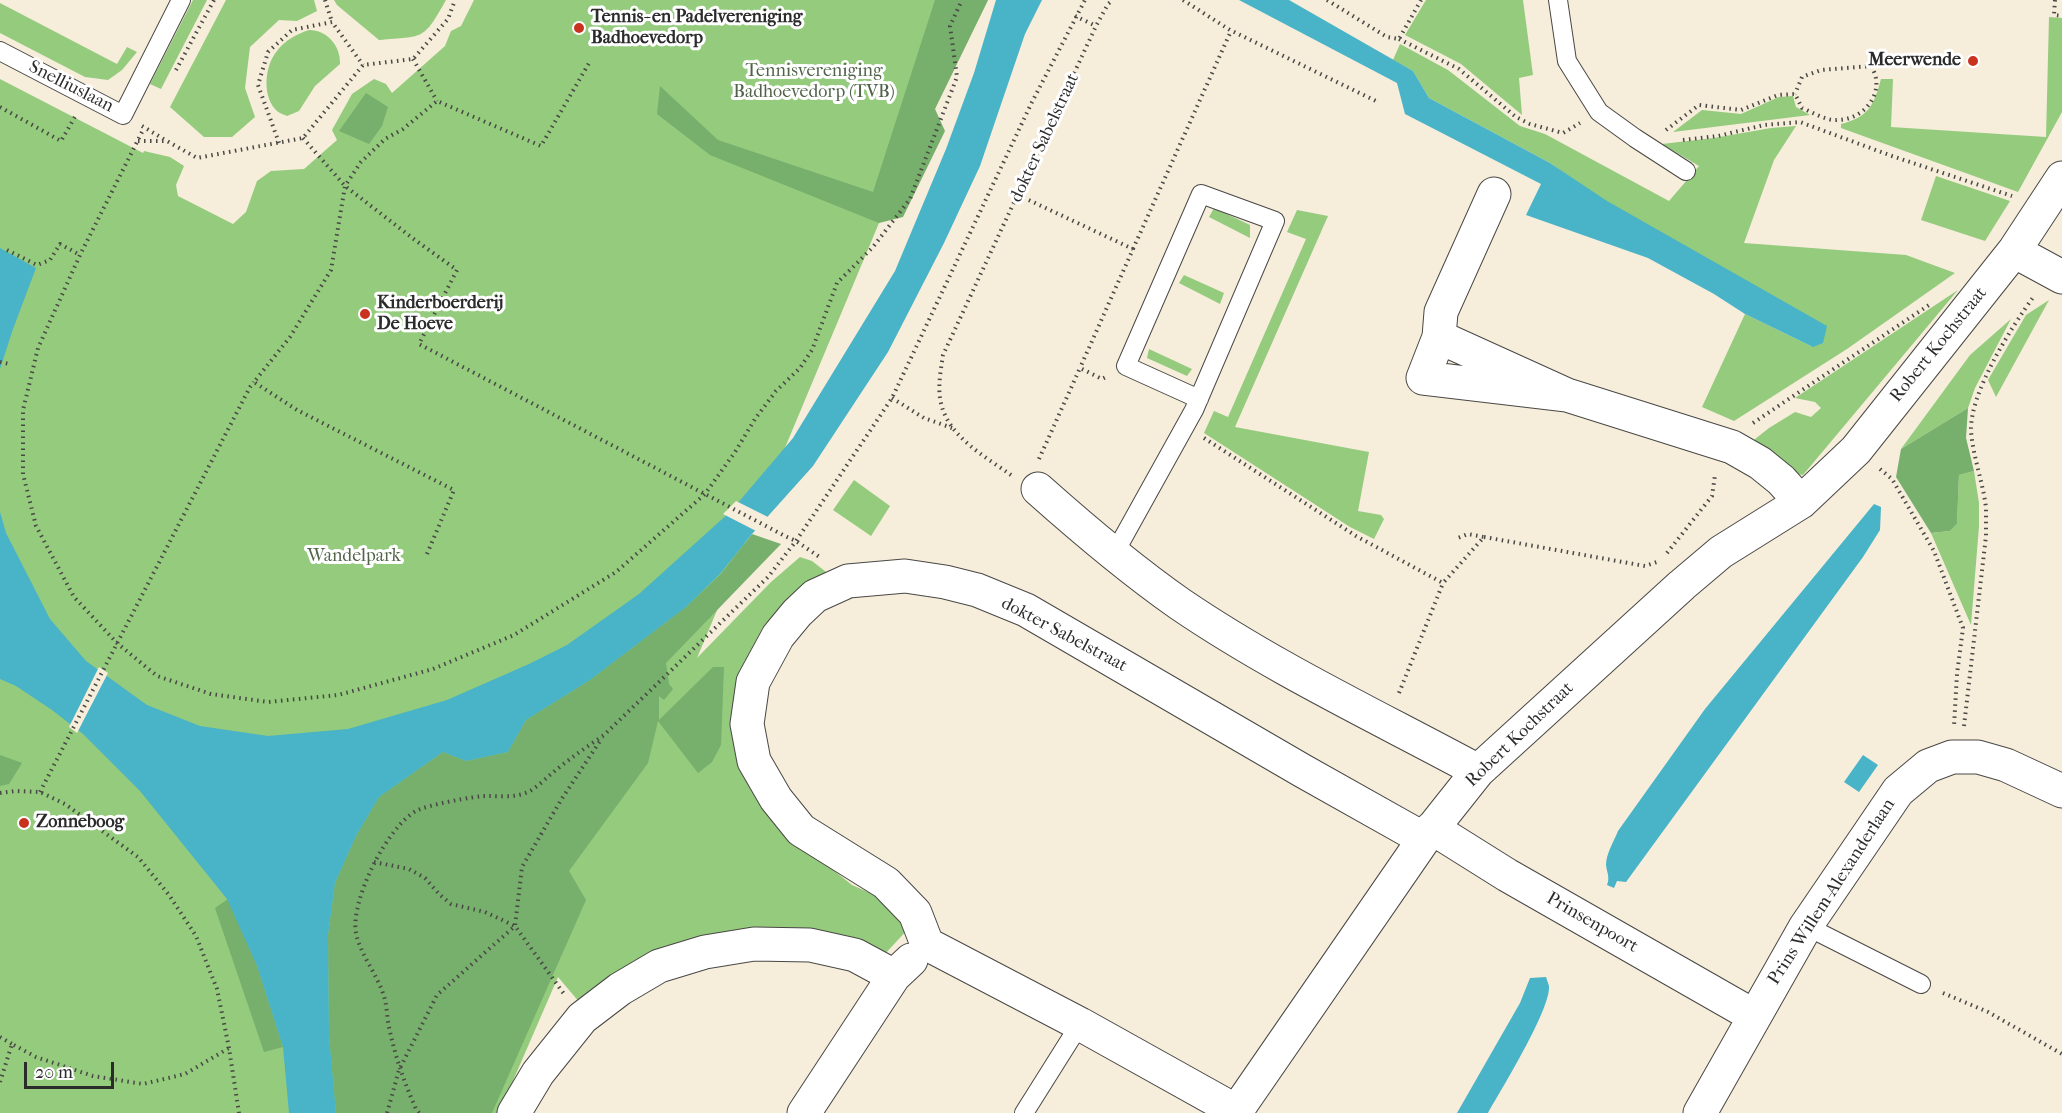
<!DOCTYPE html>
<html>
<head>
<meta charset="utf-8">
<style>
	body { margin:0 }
	#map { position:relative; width:2062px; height:1113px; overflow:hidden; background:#f6eddb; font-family:"IM FELL French Canon",serif }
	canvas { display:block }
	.scale { position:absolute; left:24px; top:1062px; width:90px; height:27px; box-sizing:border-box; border:3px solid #2b2b2b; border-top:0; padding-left:8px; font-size:18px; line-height:21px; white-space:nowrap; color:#2b2b2b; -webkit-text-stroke:4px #fff; paint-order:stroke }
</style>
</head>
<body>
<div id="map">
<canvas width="2062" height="1113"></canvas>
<div class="scale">20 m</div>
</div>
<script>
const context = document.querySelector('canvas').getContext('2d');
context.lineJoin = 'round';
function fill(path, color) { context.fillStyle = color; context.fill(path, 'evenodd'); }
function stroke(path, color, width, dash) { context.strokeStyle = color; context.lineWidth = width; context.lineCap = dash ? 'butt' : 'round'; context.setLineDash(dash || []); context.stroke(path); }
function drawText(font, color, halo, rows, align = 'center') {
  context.font = font + ' "IM FELL French Canon",serif'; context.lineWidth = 6; context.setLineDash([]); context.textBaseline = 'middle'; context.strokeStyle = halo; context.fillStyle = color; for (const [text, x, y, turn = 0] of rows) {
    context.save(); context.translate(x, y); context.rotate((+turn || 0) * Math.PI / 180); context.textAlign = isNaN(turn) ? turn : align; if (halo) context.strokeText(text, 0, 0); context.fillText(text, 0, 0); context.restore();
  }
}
fill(new Path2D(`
	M 193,0 L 207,0 L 161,89 L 150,84 Z
	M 226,0 L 314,0 L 317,11 L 297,21 L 279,20 L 250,47 L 245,88 L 255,117 L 232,137 L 204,137 L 170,107 Z
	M 334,0 L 446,0 C 423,41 424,36 379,40 L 337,5 Z
	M 474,0 L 988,0 L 879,223 L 697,658 L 771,582 L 800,557 L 812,561 L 830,575 L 802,591 L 764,625 L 744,666 L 737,710 L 803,846 L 852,885 L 895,904 L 909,928 L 883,956 L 810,931 L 772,927 L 730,931 L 665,946 L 615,975 L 580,1003 L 558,977 L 499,1113 L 0,1113 L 0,79 L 143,153 L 144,151 L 170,157 L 184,166 L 176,185 L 178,196 L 233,224 L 246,212 L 257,181 L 271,171 L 304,169 L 337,140 L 332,130 L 352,94 L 374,79 L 386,84 L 392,93 L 445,46 L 451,31 L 461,26 Z
	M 1426,0 L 1523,0 L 1533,75 L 1519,78 L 1522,115 L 1461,64 L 1405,35 Z
	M 0,3 L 117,64 L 127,47 L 137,52 L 122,70 L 108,80 L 85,77 L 0,33 Z
	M 2049,17 L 2062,18 L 2062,112 L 2018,192 L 1841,128 L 1841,124 C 1869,117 1874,105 1881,79 L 1893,79 L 1891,127 L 2046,137 Z
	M 309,30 C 327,30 341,46 340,64 L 315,86 L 299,111 L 287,116 C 283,114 278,113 275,109 C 262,94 265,65 277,51 C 285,40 297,34 309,30 Z
	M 1400,44 L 1448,70 L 1520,126 L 1545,134 L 1669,201 L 1699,166 L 1662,144 L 1714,138 L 1771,128 L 1796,126 L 1774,160 L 1744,243 L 1906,255 L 1955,273 L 1847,349 L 1734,421 L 1702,407 L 1745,314 L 1813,347 L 1550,163 L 1429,98 L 1413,71 L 1393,60 Z
	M 1793,96 L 1796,107 L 1810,115 L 1673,132 L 1702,110 L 1741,114 L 1779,97 Z
	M 1936,176 L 2010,201 L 1985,241 L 1921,220 Z
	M 1214,208 L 1250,225 L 1250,238 L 1209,217 Z
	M 1297,210 L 1328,216 L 1235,427 L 1369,452 L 1358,511 L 1381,515 L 1384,519 L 1374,539 L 1350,527 L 1204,433 L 1214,411 L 1228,417 L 1306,239 L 1287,232 Z
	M 1184,275 L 1224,293 L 1220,304 L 1179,283 Z
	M 1958,290 L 1803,475 L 1793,473 L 1750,443 L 1769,428 L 1795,412 L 1811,417 L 1821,408 L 1815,402 L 1795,398 Z
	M 2049,300 L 1996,397 L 1988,380 L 2026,315 Z
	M 2011,319 L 1975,388 L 1968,408 L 1901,449 L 1970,355 Z
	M 1149,349 L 1192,369 L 1187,376 L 1147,358 Z
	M 1974,471 L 1979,503 L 1979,526 L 1971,625 L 1931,533 L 1950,531 L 1957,524 L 1959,475 Z
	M 854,480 L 890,506 L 871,536 L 833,510 Z`), '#94cb7d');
fill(new Path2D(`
	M 935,0 L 988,0 L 935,109 L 945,131 L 903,217 L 879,223 L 710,155 L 657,114 L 660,86 L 718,140 L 873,192 Z
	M 366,93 L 388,107 L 382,126 L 369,144 L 339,131 Z
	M 1968,408 L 1966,438 L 1974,471 L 1959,475 L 1957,524 L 1950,531 L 1931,533 L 1896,477 L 1901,449 Z
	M 752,534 L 781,544 L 666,663 L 669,684 L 673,689 L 664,700 L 659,696 L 659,720 L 713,667 L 724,667 L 721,745 L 712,762 L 698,773 L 658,721 L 648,763 L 569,871 L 586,900 L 492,1113 L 336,1113 L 329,1036 L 328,935 L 335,883 L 356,836 L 379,797 L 443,752 L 466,761 L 508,752 L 526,720 L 590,680 L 686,607 L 721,574 Z
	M 0,755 L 22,763 L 9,784 L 0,786 Z
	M 228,899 L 257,966 L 283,1047 L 264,1052 L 215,908 Z`), '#77af6c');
fill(new Path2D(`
	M 996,0 L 1042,0 L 1025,34 L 980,166 L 944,243 L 888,352 L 813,466 L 752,534 L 720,574 L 686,607 L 590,680 L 526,720 L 508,752 L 466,761 L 443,752 L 379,797 L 356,836 L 335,883 L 328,935 L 329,1036 L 336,1113 L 289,1113 L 283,1047 L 257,966 L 227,899 L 140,791 L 83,734 L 52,710 L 16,686 L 0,679 L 0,512 L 6,533 L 50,619 L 86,661 L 147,705 L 200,726 L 268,736 L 348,729 L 447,700 L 529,664 L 567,645 L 639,594 L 731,511 L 793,438 L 895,271 L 946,149 L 974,73 Z
	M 1239,0 L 1289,0 L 1413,71 L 1429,98 L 1550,163 L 1607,201 L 1827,326 L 1823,343 L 1813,347 L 1745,314 L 1714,294 L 1648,258 L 1526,215 L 1541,184 L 1405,114 L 1397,83 Z
	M 0,248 L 36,268 L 13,329 L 0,369 Z
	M 1874,504 L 1881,507 L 1880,530 L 1863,557 L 1626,882 L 1617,881 L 1614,888 L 1607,885 C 1610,877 1607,873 1606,865 C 1606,854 1614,841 1618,831 L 1705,709 Z
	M 1863,755 L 1878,765 L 1859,792 L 1844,782 Z
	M 1546,977 C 1547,980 1548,983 1549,986 C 1551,1009 1501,1090 1488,1113 L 1457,1113 L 1520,1003 L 1530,978 Z`), '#49b3c7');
fill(new Path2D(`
	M 736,501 L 770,518 L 758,532 L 723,514 Z
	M 99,667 L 108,673 L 77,733 L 69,727 Z`), '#f6eddb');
const service = new Path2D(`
	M 1558,0 L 1567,61 L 1599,112 L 1635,138 L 1686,171
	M 0,51 L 123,115 L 181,0
	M 1114,554 L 1194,410 L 1275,221 L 1201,194 L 1126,366 L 1199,399
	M 1806,926 L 1921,984
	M 1024,1113 L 1080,1024`);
const minor = new Path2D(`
	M 2014,251 L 2062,277
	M 1439,337 L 1441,312 L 1494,194
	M 1567,395 L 1423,378 L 1439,337 L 1567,395 L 1732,447 L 1760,463 L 1781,480 L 1801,502
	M 1038,489 C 1084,530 1130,569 1180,604 C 1274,668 1378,717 1478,771
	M 1432,828 L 1507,875 L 1754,1016
	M 1236,1111 L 1080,1024 L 927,944 L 915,913 L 886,883 L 801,830 L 776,799 L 754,761 L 747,724 L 753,682 L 778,636 L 797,613 L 815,596 L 848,581 L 905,576 L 945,582 L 977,590 L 1026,610 L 1303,771 L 1424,839
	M 514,1113 L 538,1073 L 582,1018 L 620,989 L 659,966 L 705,952 L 754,944 L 810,945 L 855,955 L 894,976
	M 804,1113 L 894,976 L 911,960
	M 1235,1113 L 1424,839 L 1478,771 L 1682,585 L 1721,552 L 1801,502 L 1856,450 L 2014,251 L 2062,178
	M 1700,1113 L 1806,926 L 1898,791 L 1928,766 L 1952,757 L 1978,757 L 2006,765 L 2062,791`);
stroke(service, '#494845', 20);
stroke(minor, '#494845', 35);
stroke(new Path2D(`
	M 325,0 L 332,22
	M 1183,0 L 1230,30 L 1376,101
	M 1327,0 L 1387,37 L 1399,39 L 1421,0
	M 2055,0 L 2054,15 L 2062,16
	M 1075,16 L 1096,26
	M 1399,39 L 1459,69 L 1516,117 L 1530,124 L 1563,133 L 1580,123
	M 413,59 L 437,101
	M 176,70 L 214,0
	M 0,107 L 61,141 L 76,115
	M 142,126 L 167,141
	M 1666,130 L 1699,105 L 1741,110 L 1778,95 L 1795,94 L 1802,108 C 1812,112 1826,121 1837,120 C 1865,120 1887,91 1871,66 L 1821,70 L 1802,77 L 1795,94
	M 142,132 L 80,255 L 38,348 L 23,410 L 23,474 L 36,526 L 74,597 L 117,643 L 157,676 L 211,694 L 268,702 L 338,695 L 433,669 L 514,635 L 616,572 L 705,494 L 735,452 L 755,419 L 776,391 L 800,368 L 812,350 L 837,283 L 873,247 L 910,199 L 957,77 L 950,26 L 962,0
	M 303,138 L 345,186 L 415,240 L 457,270 L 419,344 L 785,536 L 796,541 L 821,558
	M 1683,140 L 1718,136 L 1764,125 L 1800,122 L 1892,156 L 2012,196
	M 138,141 L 167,141 L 197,158 L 303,138 L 363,65 L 413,59 L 448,19 L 455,0
	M 279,143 L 258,85 L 268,52 L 292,30 L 332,22 L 363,65
	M 1018,195 L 1133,249 L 1080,368
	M 1133,249 L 1231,31
	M 7,250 L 37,265 L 50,260 L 60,244 L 80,255
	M 0,362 L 9,364
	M 892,398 L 924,418 L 952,428
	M 1753,423 L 1929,305
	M 1204,438 L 1356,536 L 1443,583 L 1484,537 L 1468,534 L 1455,539
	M 1039,459 L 1080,368 L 1102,379 L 1106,377
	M 1880,469 L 1892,479 L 1934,551 L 1963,628 L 1957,674 L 1954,726
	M 1011,475 C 983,455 945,435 940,398 C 938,384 941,369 943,355 L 1096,26 L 1108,4 L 1113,0
	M 1484,537 L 1645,566 L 1657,562
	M 1667,553 L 1712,496 L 1715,475
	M 427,554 L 454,490 L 297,410 L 254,382 L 290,337 L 331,270 L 345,186 L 361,162 L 385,139 L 403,129 L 437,101 L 541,146 L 589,63
	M 1399,693 L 1443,583
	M 1964,726 L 1986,536 C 1986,527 1986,517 1986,508 C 1983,482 1973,457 1971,431 C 1970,392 2011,328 2034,296
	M 40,792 L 250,387 L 254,382
	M 0,793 L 15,791 L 40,792 L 65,804 L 138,857 L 169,895 L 196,936 L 217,989 L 229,1048 L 239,1113
	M 374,862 L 409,869 L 425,878 L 440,895 L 451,904 L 485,912 L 515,926 L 564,994
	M 1943,993 L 1988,1012 L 2062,1054
	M 0,1037 L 12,1044
	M 0,1082 L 12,1044 L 36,1057 L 93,1076 L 143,1084 L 185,1074 L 229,1048
	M 387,1113 L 399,1070 L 437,995 L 515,926 L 522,867 L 561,800 L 602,738
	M 419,1113 L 416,1109 C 404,1082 395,1056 389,1027 C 387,1018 387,1008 385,1000 C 379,976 360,955 356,933 C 350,901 387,827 416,811 C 426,805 475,796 487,796 C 500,796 515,798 528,792 C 538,787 547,777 556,770 C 572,757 588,746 604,735 L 768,577 L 796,541 L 892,398 L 1032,102 L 1085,0`), '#494845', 4, [1.5, 4.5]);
stroke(service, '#fff', 18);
stroke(minor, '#fff', 33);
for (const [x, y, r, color] of [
	[579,28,6,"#c8321e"],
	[1973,61,6,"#c8321e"],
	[365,314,6,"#c8321e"],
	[24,823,6,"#c8321e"]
]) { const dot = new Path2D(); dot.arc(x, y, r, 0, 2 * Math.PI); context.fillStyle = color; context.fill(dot); stroke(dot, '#fff', 2); }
drawText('bold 18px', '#2b2b2b', '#fff', [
	["Tennis- en Padelvereniging",591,18],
	["Badhoevedorp",591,39],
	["Meerwende",1961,61,"right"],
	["Kinderboerderij",377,304],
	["De Hoeve",377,325],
	["Zonneboog",36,823]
], 'left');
drawText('18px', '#506348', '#fff', [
	["Tennisvereniging",814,72],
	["Badhoevedorp (TVB)",814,93],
	["Wandelpark",354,557]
]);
drawText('18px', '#2b2b2b', '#fff', [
	["Snelliuslaan",71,87,27],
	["dokter Sabelstraat",1045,138,-65],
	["Robert Kochstraat",1939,345,-51],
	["dokter Sabelstraat",1064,635,28],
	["Robert Kochstraat",1520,735,-44],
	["Prins Willem-Alexanderlaan",1832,892,-57],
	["Prinsenpoort",1592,923,30]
]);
</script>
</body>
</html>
